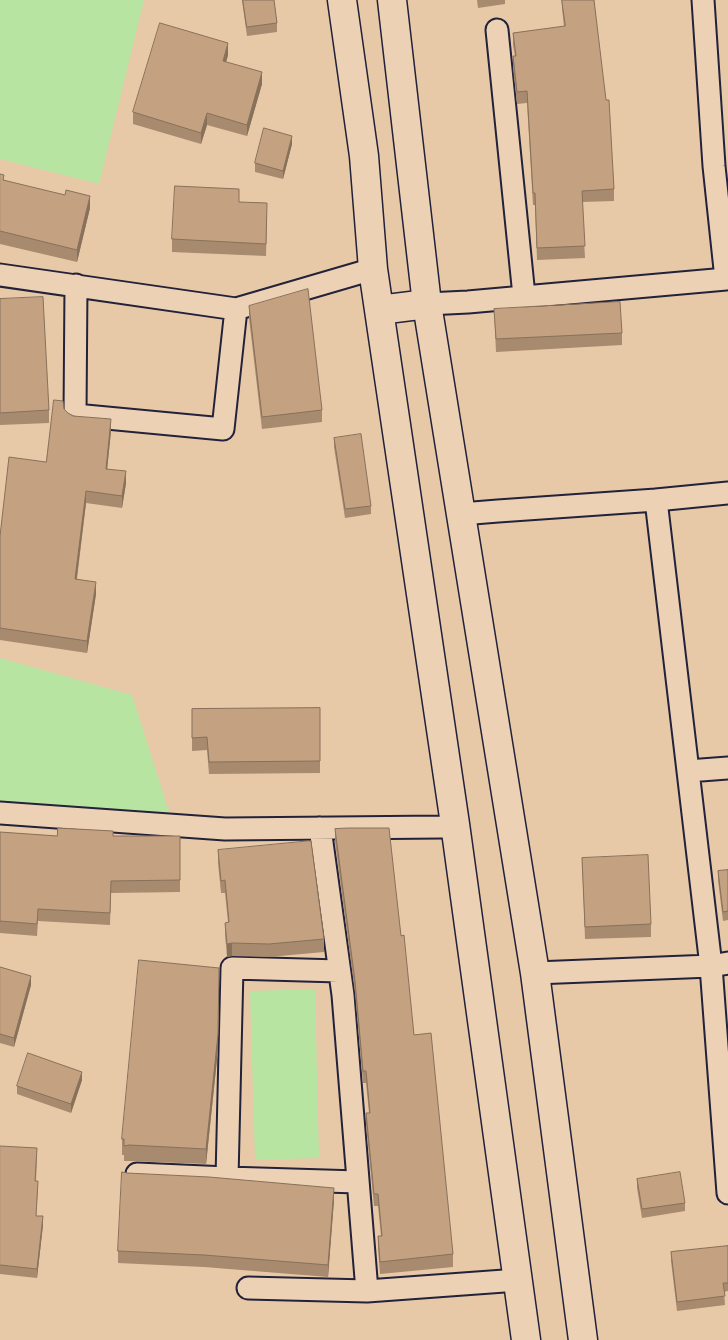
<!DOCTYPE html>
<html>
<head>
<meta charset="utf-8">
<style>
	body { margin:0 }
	canvas { display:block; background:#e7c8a7 }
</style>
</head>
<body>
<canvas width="728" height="1340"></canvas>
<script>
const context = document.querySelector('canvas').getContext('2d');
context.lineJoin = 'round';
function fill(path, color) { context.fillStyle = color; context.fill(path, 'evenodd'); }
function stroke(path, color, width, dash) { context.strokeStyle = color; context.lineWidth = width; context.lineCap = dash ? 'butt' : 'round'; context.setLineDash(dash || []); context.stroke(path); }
fill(new Path2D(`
	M 0,0 L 144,0 L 99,184 L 0,159 Z
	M 0,658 L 132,695 L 171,818 L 0,809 Z
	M 315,989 L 319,1158 L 255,1160 L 250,991 Z`), '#b8e4a2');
const minor = new Path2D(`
	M 497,30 L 524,296
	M 0,275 L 236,309 L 373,269
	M 76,285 L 75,415 L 223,429 L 236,309
	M 427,304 L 468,302 L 726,279 L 714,166 L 703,0
	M 656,500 L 711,966 L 728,1193
	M 461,514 L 498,511 L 656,500 L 728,493
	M 688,771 L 728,768
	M 0,813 L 225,829 L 442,827 L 455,824
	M 320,828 L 343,995 L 367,1291
	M 339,971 L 232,968 L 227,1178 L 358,1182
	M 535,973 L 711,966 L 728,963
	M 137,1174 L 227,1178
	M 248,1288 L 367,1291 L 518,1280`);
const secondary = new Path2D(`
	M 342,0 L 364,156 L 373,269 L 379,310 L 455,824 L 526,1340
	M 392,0 L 427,304 L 535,973 L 583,1340
	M 379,310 L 427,304`);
stroke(minor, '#22223b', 25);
stroke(secondary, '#22223b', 31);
stroke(minor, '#edd1b4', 21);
stroke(secondary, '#edd1b4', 28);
fill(new Path2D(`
	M 242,0 L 274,0 L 277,23 L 277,32 L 247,36 Z
	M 477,0 L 505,0 L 505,4 L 478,8 Z
	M 562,0 L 594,0 L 614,189 L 614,201 L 582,202 L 585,258 L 537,260 L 535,205 L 533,205 L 527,103 L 517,104 L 513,68 L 513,56 L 515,56 L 513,45 L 513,33 L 564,27 L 562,8 Z
	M 228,55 L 226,62 L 262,84 L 247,136 L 207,125 L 201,144 L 133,124 L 133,112 Z
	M 292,144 L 283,179 L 255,172 L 255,163 Z
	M 0,174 L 4,180 L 90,208 L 77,262 L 0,244 Z
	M 239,202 L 267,216 L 266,256 L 172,252 L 172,239 Z
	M 0,299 L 49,410 L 49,423 L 0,425 Z
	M 249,306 L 322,410 L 322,422 L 262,429 L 249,318 Z
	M 494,309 L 622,333 L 622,345 L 496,352 Z
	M 64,409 L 68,413 L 111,431 L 107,469 L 126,483 L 122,508 L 86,503 L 77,579 L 96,594 L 87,653 L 0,640 L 0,536 L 46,462 Z
	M 334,438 L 371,506 L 371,514 L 345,518 L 334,447 Z
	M 320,708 L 320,773 L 209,774 L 207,750 L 192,751 L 192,709 Z
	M 335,829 L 401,936 L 414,1035 L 453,1254 L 453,1267 L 380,1274 L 378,1248 L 378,1236 L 381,1236 L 378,1206 L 374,1206 L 366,1125 L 366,1113 L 369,1113 L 366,1083 L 363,1083 L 355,993 L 335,842 Z
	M 0,832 L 57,836 L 180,836 L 180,892 L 111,893 L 110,925 L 38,921 L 37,936 L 0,933 Z
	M 218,850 L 324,939 L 324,952 L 269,957 L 232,956 L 227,957 L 225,935 L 225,923 L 228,922 L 225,893 L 221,893 L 218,863 Z
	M 582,858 L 651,924 L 651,937 L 585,939 Z
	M 728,870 L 728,920 L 723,921 L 718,880 L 718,871 Z
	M 0,967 L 31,985 L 14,1047 L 0,1043 Z
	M 218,1050 L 206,1164 L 129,1161 L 124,1161 L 124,1155 L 122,1155 L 122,1139 Z
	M 82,1080 L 71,1113 L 17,1094 L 17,1086 Z
	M 0,1146 L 37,1157 L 36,1181 L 38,1189 L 36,1216 L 43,1225 L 37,1278 L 0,1274 Z
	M 127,1173 L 334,1200 L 328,1277 L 204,1267 L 118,1263 L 118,1251 Z
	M 637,1179 L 685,1203 L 685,1211 L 642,1218 L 637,1188 Z
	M 728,1246 L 728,1291 L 724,1292 L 725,1305 L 677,1311 L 671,1261 L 671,1252 Z`), '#a88a6f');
fill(new Path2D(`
	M 228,43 L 228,55 L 223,73 L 223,61 Z
	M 262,72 L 262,84 L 247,136 L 247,125 Z
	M 207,113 L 207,125 L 201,144 L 201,133 Z
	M 292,136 L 292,144 L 283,179 L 283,171 Z
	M 90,196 L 90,208 L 77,262 L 77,250 Z
	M 111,419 L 111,431 L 106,481 L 106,469 Z
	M 126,471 L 126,483 L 122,508 L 122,496 Z
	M 86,491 L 86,503 L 75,591 L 75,579 Z
	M 96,582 L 96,594 L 87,653 L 87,641 Z
	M 232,943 L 232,956 L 227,957 L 227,944 Z
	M 31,976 L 31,985 L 14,1047 L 14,1038 Z
	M 219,983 L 218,1050 L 206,1164 L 206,1149 Z
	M 82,1072 L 82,1080 L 71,1113 L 71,1104 Z
	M 334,1188 L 334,1200 L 328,1277 L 328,1265 Z
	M 43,1216 L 43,1225 L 37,1278 L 37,1269 Z`), '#88715a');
const building = new Path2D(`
	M 243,0 L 274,0 L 277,23 L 247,27 Z
	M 562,0 L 594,0 L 606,100 L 609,100 L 614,189 L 582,191 L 585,246 L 537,248 L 535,193 L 533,193 L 527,91 L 517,92 L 513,56 L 516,56 L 513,33 L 565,26 Z
	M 160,23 L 228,43 L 223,61 L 262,72 L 247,125 L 207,113 L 201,133 L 133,112 Z
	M 264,128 L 292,136 L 283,171 L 255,163 Z
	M 0,174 L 4,175 L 3,180 L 65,195 L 66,190 L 90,196 L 77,250 L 0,231 Z
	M 175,186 L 239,189 L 239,202 L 267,203 L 266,244 L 172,239 Z
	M 308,289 L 322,410 L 262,417 L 249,306 Z
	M 43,297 L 49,410 L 0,413 L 0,299 Z
	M 620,302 L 622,333 L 496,339 L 494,309 Z
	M 54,400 L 63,401 L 64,409 L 68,413 L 73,416 L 111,419 L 106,469 L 126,471 L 122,496 L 86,491 L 75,579 L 96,582 L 87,641 L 0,628 L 0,536 L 9,457 L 46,462 Z
	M 361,434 L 371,506 L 345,509 L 334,438 Z
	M 320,708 L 320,761 L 209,762 L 207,737 L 192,738 L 192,709 Z
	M 58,828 L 113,831 L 113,836 L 180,836 L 180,880 L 111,881 L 110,913 L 38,909 L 37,924 L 0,921 L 0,832 L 57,836 Z
	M 349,828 L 389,828 L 401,936 L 404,935 L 414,1035 L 431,1033 L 453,1254 L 380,1262 L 378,1236 L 382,1236 L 378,1194 L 374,1194 L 366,1113 L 370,1113 L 366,1071 L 363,1071 L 355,981 L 335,829 Z
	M 311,841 L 324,939 L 269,944 L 232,943 L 227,944 L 225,923 L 229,922 L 225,880 L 221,881 L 218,850 Z
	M 648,855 L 651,924 L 585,927 L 582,858 Z
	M 728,870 L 728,911 L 723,912 L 718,871 Z
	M 139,960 L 219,968 L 218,1034 L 206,1149 L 129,1145 L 124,1146 L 124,1139 L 122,1139 Z
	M 0,967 L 31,976 L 14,1038 L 0,1034 Z
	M 28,1053 L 82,1072 L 71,1104 L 17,1086 Z
	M 0,1146 L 37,1148 L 35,1181 L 38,1181 L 36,1216 L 43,1216 L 37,1269 L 0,1265 Z
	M 122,1172 L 127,1173 L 209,1177 L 334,1188 L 328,1265 L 204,1255 L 118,1251 Z
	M 680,1172 L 685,1203 L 642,1209 L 637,1179 Z
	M 728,1246 L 728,1283 L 723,1283 L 725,1296 L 677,1302 L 671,1252 Z`);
fill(building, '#c3a181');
stroke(building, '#88715a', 1);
</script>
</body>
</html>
